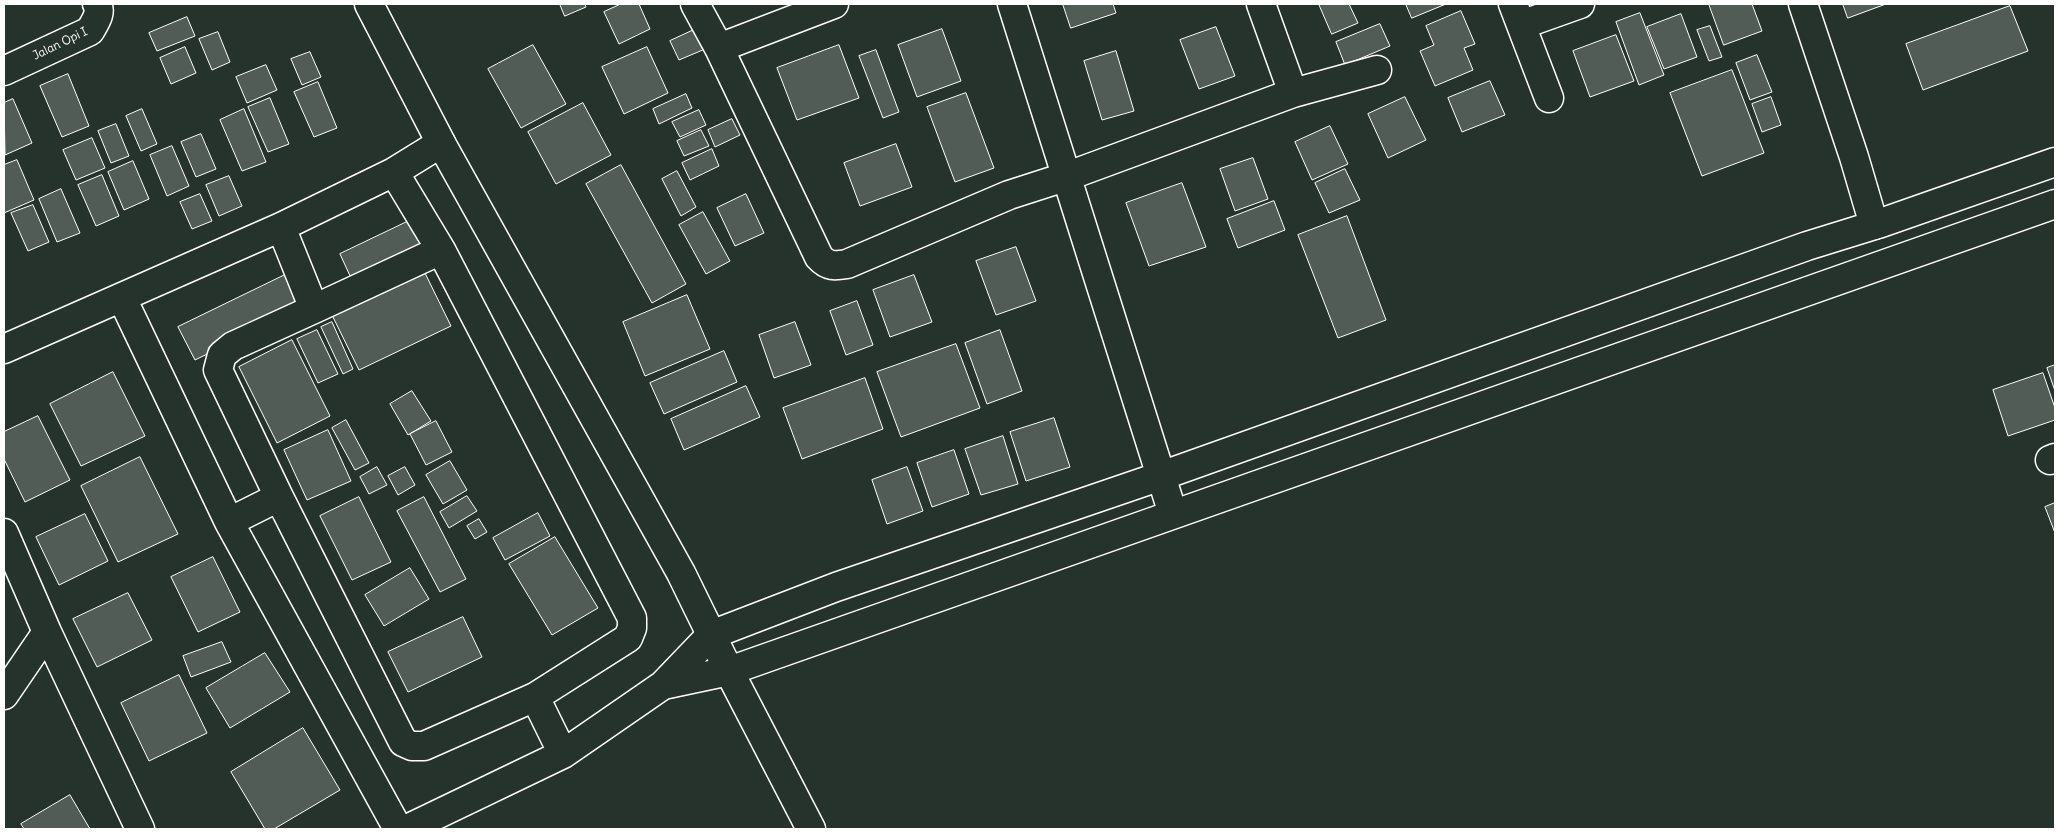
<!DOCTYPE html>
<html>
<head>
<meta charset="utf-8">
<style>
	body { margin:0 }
	#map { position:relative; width:2059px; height:833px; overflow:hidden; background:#26332d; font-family:Delius,sans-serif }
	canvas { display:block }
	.frame { position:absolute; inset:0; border:5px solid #fff; pointer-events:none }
</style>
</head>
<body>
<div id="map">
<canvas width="2059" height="833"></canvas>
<div class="frame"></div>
</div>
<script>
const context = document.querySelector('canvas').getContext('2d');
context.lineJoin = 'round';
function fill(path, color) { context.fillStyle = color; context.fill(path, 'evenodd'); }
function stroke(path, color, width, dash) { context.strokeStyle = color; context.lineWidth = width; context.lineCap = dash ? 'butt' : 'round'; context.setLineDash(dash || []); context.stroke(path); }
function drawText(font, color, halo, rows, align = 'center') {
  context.font = font + ' Delius,sans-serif'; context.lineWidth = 4; context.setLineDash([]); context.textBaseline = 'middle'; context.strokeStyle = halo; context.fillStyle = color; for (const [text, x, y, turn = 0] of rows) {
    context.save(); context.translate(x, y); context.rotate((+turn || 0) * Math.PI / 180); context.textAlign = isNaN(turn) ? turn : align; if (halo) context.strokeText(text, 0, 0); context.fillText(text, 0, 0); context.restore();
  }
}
const building = new Path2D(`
	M 560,4 L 585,4 L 586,7 L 565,16 Z
	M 621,4 L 639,4 L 650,29 L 619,44 L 604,12 Z
	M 1063,4 L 1113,4 L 1116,13 L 1071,28 Z
	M 1319,4 L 1349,4 L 1358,23 L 1332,34 Z
	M 1406,4 L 1446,4 L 1412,18 Z
	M 1709,4 L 1752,4 L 1762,31 L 1724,45 Z
	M 1843,4 L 1886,4 L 1848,18 Z
	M 2010,6 L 2028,51 L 1923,90 L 1906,44 Z
	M 1461,11 L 1475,44 L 1464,48 L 1473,70 L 1435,86 L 1420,51 L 1434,45 L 1426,26 Z
	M 1640,13 L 1664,75 L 1639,85 L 1616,22 Z
	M 1681,14 L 1697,57 L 1664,69 L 1647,27 Z
	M 187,17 L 195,36 L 157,51 L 149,33 Z
	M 1380,24 L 1390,46 L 1345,65 L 1336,42 Z
	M 1710,26 L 1722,57 L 1709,61 L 1697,30 Z
	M 1216,27 L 1235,76 L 1199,89 L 1180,40 Z
	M 696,29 L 705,49 L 679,60 L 670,41 Z
	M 942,29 L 961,81 L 917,97 L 898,45 Z
	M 218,32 L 230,62 L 212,70 L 199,39 Z
	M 1616,35 L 1634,81 L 1590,97 L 1573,51 Z
	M 533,45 L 566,104 L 521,128 L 488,69 Z
	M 839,45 L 859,98 L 797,120 L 777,68 Z
	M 185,47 L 196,73 L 171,84 L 160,58 Z
	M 647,47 L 668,93 L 624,114 L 602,67 Z
	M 876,50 L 899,112 L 883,118 L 859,56 Z
	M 1116,51 L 1134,111 L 1102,120 L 1084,61 Z
	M 310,52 L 321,77 L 302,85 L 291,59 Z
	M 1757,55 L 1772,92 L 1750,100 L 1736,63 Z
	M 266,65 L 277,90 L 247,103 L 236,77 Z
	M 1732,70 L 1764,153 L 1702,176 L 1670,93 Z
	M 68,74 L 89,126 L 62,137 L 40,86 Z
	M 1490,81 L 1505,115 L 1462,132 L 1448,98 Z
	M 318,82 L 337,128 L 314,137 L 294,92 Z
	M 966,93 L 994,168 L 955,182 L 927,107 Z
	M 686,94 L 692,108 L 659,124 L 653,109 Z
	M 1405,97 L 1426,140 L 1388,158 L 1368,114 Z
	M 1771,97 L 1781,125 L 1762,132 L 1752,104 Z
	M 270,98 L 289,144 L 268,152 L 248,107 Z
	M 13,99 L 32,143 L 5,155 L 4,103 Z
	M 583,103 L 611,155 L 556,184 L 528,132 Z
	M 142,109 L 157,144 L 141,151 L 126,116 Z
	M 244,109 L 266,162 L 242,171 L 220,120 Z
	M 699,110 L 706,125 L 680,137 L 672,122 Z
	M 732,119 L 740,135 L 715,147 L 708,130 Z
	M 116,124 L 129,156 L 111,163 L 98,131 Z
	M 1330,126 L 1348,164 L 1312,180 L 1295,142 Z
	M 701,130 L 709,146 L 684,156 L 677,141 Z
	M 201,134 L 216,169 L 196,177 L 181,142 Z
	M 92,138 L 105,168 L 76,180 L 63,150 Z
	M 896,144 L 912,187 L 860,206 L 844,163 Z
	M 172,146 L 189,186 L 167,196 L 150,155 Z
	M 712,149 L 719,166 L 690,180 L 682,163 Z
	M 1253,158 L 1268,199 L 1235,211 L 1220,169 Z
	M 17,160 L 34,200 L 4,213 L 4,165 Z
	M 133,161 L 149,199 L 124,210 L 108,172 Z
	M 621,165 L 686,284 L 652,303 L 586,184 Z
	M 1345,169 L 1360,200 L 1329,213 L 1315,183 Z
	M 677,171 L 696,207 L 681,216 L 662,179 Z
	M 102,175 L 119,216 L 96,226 L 78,185 Z
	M 229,176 L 242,206 L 219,216 L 206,185 Z
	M 1182,183 L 1206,247 L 1149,266 L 1126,203 Z
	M 61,189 L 80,233 L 57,242 L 39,199 Z
	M 200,194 L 212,221 L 192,229 L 180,202 Z
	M 746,194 L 764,233 L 735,246 L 717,208 Z
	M 1274,201 L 1285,230 L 1238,248 L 1227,219 Z
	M 33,205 L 49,242 L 28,251 L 11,213 Z
	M 703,212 L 730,261 L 706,274 L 679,225 Z
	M 1347,216 L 1386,320 L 1338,338 L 1298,235 Z
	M 409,221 L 421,244 L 351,278 L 340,254 Z
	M 1016,247 L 1036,301 L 996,315 L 976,261 Z
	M 424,271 L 451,326 L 359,370 L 332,315 Z
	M 287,274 L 303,307 L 195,360 L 178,327 Z
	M 914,275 L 932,322 L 890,337 L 873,290 Z
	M 687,295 L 710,349 L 645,376 L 623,322 Z
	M 857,301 L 873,345 L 846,355 L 830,311 Z
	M 332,322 L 353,369 L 343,374 L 321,327 Z
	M 795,322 L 811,365 L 774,378 L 759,335 Z
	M 317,330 L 338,374 L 318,383 L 297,339 Z
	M 1000,330 L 1022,391 L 987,404 L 965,343 Z
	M 292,340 L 330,416 L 277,443 L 239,367 Z
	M 956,344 L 980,408 L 901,437 L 877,372 Z
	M 724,351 L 737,382 L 664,414 L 650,383 Z
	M 2055,365 L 2055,391 L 2047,368 Z
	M 113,372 L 145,436 L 81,466 L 50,404 Z
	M 2043,373 L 2055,408 L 2055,420 L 2008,436 L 1993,390 Z
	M 865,378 L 883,429 L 802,459 L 783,408 Z
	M 746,386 L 760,417 L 684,450 L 671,419 Z
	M 412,391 L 431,421 L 408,435 L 390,404 Z
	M 38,416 L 70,480 L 25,502 L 4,459 L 4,432 Z
	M 1054,418 L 1070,467 L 1026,481 L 1010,432 Z
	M 346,420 L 369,463 L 355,470 L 332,428 Z
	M 436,421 L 452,452 L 426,465 L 410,434 Z
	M 328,430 L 351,481 L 307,500 L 284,450 Z
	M 1003,436 L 1018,484 L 981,495 L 965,449 Z
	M 954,450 L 969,494 L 932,507 L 917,463 Z
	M 140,457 L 178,534 L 118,562 L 81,486 Z
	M 450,461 L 467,490 L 443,504 L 426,475 Z
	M 377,467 L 387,485 L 369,494 L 360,477 Z
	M 405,467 L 415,485 L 398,495 L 388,476 Z
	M 907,467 L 923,511 L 887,524 L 872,480 Z
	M 467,496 L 477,511 L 449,528 L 440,512 Z
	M 359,497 L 391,562 L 352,580 L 320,516 Z
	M 424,497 L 466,579 L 440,592 L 397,511 Z
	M 2055,503 L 2055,533 L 2045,507 Z
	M 538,513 L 550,536 L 505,560 L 493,538 Z
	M 85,514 L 108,561 L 59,585 L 36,537 Z
	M 479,519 L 487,532 L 475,539 L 467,526 Z
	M 555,537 L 598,608 L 552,635 L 509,564 Z
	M 213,557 L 240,612 L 198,632 L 171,577 Z
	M 410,568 L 429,599 L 384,626 L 365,595 Z
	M 128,593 L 152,640 L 97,667 L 73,619 Z
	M 463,617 L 482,657 L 408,692 L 388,652 Z
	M 222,642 L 231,662 L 191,677 L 183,656 Z
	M 265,653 L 290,692 L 230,728 L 206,688 Z
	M 179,675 L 207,733 L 149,761 L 121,703 Z
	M 303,728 L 340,790 L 274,829 L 265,829 L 231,772 Z
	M 70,795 L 90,829 L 24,829 L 21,824 Z`);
fill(building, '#515c57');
stroke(building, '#fff', 1);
const minor = new Path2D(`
	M 695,4 L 719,48 L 819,257 C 828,267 835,266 847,264 L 1009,195 L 1068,176 L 1293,93 L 1377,70
	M 1012,4 L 1173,514
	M 1261,4 L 1293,93
	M 1513,4 L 1549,98
	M 1803,4 L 1854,157 L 1874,225
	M 1521,25 L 1580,4
	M 719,48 L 834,4
	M 4,71 L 90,31 C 95,22 102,13 97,4
	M 394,172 L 441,250
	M 281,227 L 314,309 L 233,346 L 222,355 L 218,370 L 279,497 L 403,742 L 412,746 L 424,746 L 535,697 L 628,638 L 632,628 L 632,618 L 441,250 L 314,309
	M 122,298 L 229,522 L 279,497
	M 4,349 L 281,227 L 394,172 L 441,143
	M 2050,460 L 2055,458
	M 229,522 L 398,829
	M 4,533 L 47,632 L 140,829
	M 663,685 L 729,671 L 811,829
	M 4,695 L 47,632
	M 535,697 L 563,754
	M 407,829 L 563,754 L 663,685 L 711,635`);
const tertiary = new Path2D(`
	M 369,4 L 441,143 L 681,573 L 729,671 L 2055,204
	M 711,635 L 836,587 L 1161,476 L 1807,246 L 1878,224 L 2055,162`);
stroke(minor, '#fff', 31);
stroke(tertiary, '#fff', 31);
stroke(minor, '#26332d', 28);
stroke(tertiary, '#26332d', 28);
drawText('12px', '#fff', '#26332d', [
	["Jalan Opi I",60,44,-26]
]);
</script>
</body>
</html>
